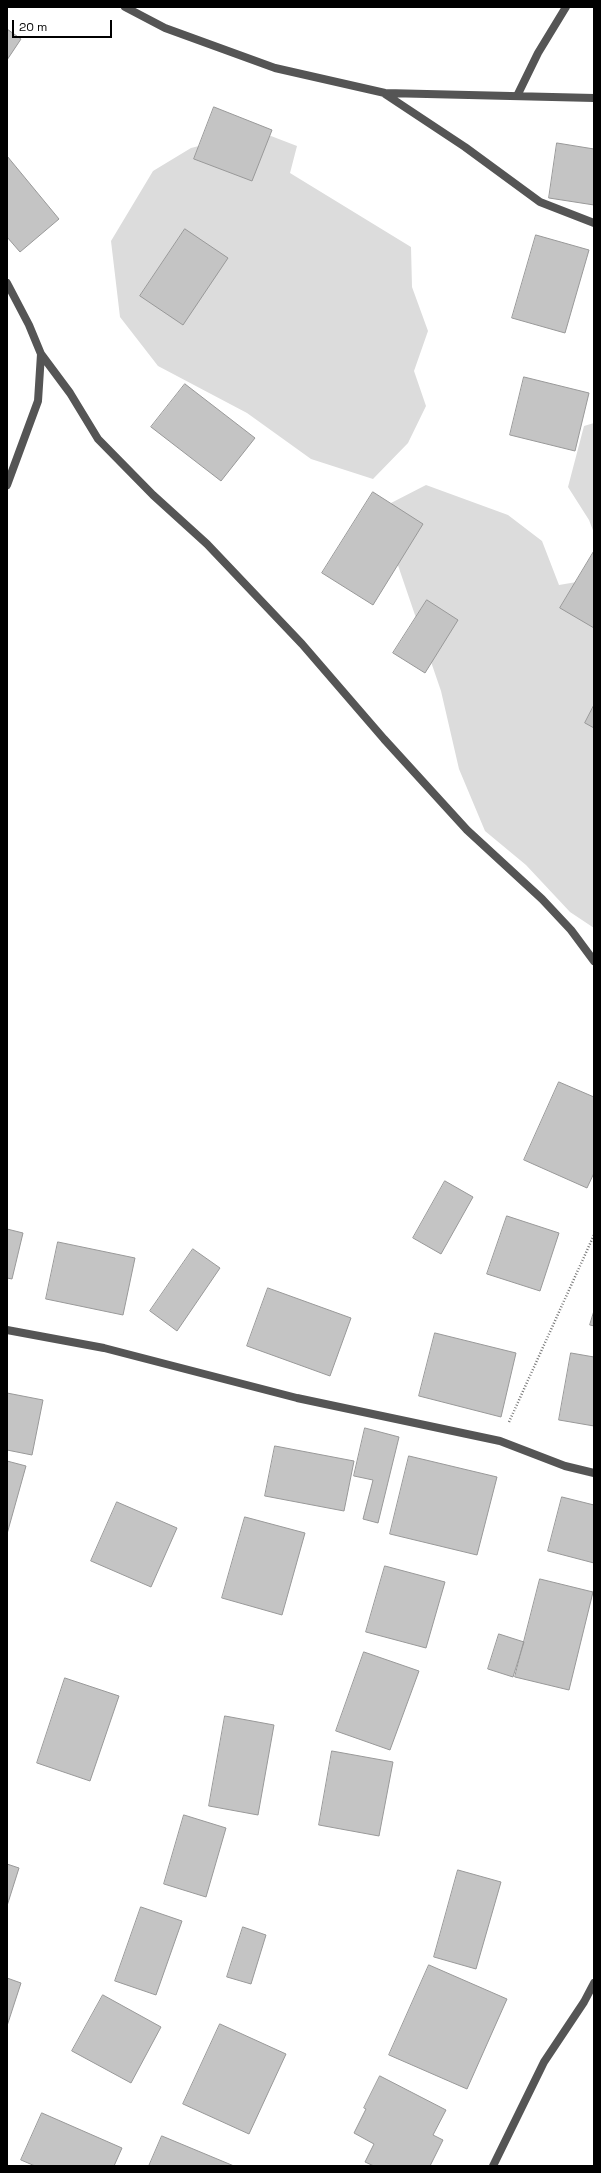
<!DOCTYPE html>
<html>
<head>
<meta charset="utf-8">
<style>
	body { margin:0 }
	#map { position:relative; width:601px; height:2173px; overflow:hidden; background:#fff; font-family:"Space Grotesk",sans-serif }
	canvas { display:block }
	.frame { position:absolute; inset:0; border:8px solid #000; pointer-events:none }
	.scale { position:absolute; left:12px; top:20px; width:100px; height:18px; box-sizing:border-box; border:2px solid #000; border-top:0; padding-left:5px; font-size:12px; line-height:14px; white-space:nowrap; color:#000; -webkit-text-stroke:3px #fff; paint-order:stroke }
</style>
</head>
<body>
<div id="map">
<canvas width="601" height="2173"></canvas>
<div class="frame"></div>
<div class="scale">20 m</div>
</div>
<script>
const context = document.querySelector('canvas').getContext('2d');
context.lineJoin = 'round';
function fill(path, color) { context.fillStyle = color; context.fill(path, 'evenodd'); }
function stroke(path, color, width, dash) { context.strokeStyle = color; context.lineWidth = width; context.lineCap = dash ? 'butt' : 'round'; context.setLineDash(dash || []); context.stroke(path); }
fill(new Path2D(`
	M 258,131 L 297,146 L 290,173 L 411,247 L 412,287 L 428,331 L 414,371 L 426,406 L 408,443 L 373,479 L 311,459 L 247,413 L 158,366 L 120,317 L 111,241 L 153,171 L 191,148 Z
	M 594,423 L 594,533 L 589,520 L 568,487 L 584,426 Z
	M 426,485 L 508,515 L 542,541 L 559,585 L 594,579 L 594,928 L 570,912 L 526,865 L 485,831 L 459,769 L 441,691 L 390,542 L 391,503 Z`), '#dcdcdc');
const building = new Path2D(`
	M 7,29 L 21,39 L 7,60 Z
	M 214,107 L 272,130 L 252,181 L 194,159 Z
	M 557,143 L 594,149 L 594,205 L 549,198 Z
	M 7,156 L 59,219 L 20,252 L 7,237 Z
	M 185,229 L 228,258 L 183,325 L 140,296 Z
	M 536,235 L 589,250 L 565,333 L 512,318 Z
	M 524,377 L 589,393 L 575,451 L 510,435 Z
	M 185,384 L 255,438 L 221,481 L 151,427 Z
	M 373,492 L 423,524 L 373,605 L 322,573 Z
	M 594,551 L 594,628 L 560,608 Z
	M 427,600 L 458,620 L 425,673 L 393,653 Z
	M 594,705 L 594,728 L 585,723 Z
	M 559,1082 L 594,1097 L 594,1173 L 587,1188 L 524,1160 Z
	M 445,1181 L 473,1197 L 441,1254 L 413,1238 Z
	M 507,1216 L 559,1233 L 540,1291 L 487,1274 Z
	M 7,1229 L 23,1233 L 12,1279 L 7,1278 Z
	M 58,1242 L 135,1258 L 123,1315 L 46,1299 Z
	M 193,1249 L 220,1268 L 177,1331 L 150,1311 Z
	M 268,1288 L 351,1318 L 330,1376 L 247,1346 Z
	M 594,1311 L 594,1326 L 590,1325 Z
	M 435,1333 L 516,1353 L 501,1417 L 419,1396 Z
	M 571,1353 L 594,1357 L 594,1426 L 559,1420 Z
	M 7,1393 L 43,1400 L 32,1455 L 7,1450 Z
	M 365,1428 L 399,1437 L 378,1523 L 363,1519 L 373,1480 L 354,1476 Z
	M 275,1446 L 354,1461 L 344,1511 L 265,1496 Z
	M 409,1456 L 497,1477 L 477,1555 L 390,1534 Z
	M 7,1461 L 26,1466 L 7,1534 Z
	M 562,1497 L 594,1505 L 594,1563 L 548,1551 Z
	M 117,1502 L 177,1528 L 151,1587 L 91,1561 Z
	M 245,1517 L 305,1533 L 282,1615 L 222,1598 Z
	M 385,1566 L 445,1582 L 426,1648 L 366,1632 Z
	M 540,1579 L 593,1592 L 569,1690 L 515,1677 Z
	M 499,1634 L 524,1642 L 513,1677 L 488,1669 Z
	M 364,1652 L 419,1671 L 390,1750 L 336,1731 Z
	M 65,1678 L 119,1696 L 90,1781 L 37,1763 Z
	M 225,1716 L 274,1725 L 258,1815 L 209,1806 Z
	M 332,1751 L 393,1762 L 379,1836 L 319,1825 Z
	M 184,1815 L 226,1828 L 206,1897 L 164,1884 Z
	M 7,1864 L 19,1868 L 7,1906 Z
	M 458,1870 L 501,1882 L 476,1969 L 434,1957 Z
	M 141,1907 L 182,1921 L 156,1995 L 115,1981 Z
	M 243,1927 L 266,1935 L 251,1984 L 227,1977 Z
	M 429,1965 L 507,1999 L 467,2089 L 389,2055 Z
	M 7,1978 L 21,1983 L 7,2026 Z
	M 103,1995 L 161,2027 L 131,2083 L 72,2051 Z
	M 220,2024 L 286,2054 L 249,2134 L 183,2104 Z
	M 380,2076 L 446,2110 L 433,2135 L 443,2140 L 430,2166 L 374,2166 L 365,2162 L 374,2144 L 354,2133 L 366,2109 L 364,2108 Z
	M 42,2113 L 122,2148 L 114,2166 L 35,2166 L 21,2160 Z
	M 162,2136 L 234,2166 L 149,2166 Z`);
fill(building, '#c4c4c4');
stroke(building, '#999', 1);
stroke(new Path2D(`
	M 509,1422 L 594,1235`), '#777', 2.5, [1, 2]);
stroke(new Path2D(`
	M 125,7 L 165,28 L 275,68 L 385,93 L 594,98
	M 385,94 L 465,147 L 540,202 L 594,223
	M 517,96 L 538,53 L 566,7
	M 7,283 L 29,325 L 41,354 L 38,401 L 7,485
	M 41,354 L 70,393 L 98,439 L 153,495 L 207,544 L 302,644 L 384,739 L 467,830 L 542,899 L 571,930 L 594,961
	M 7,1330 L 104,1348 L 297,1398 L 500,1441 L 565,1466 L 594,1473
	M 493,2166 L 544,2062 L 584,2002 L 594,1983`), '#555', 8);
</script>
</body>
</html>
